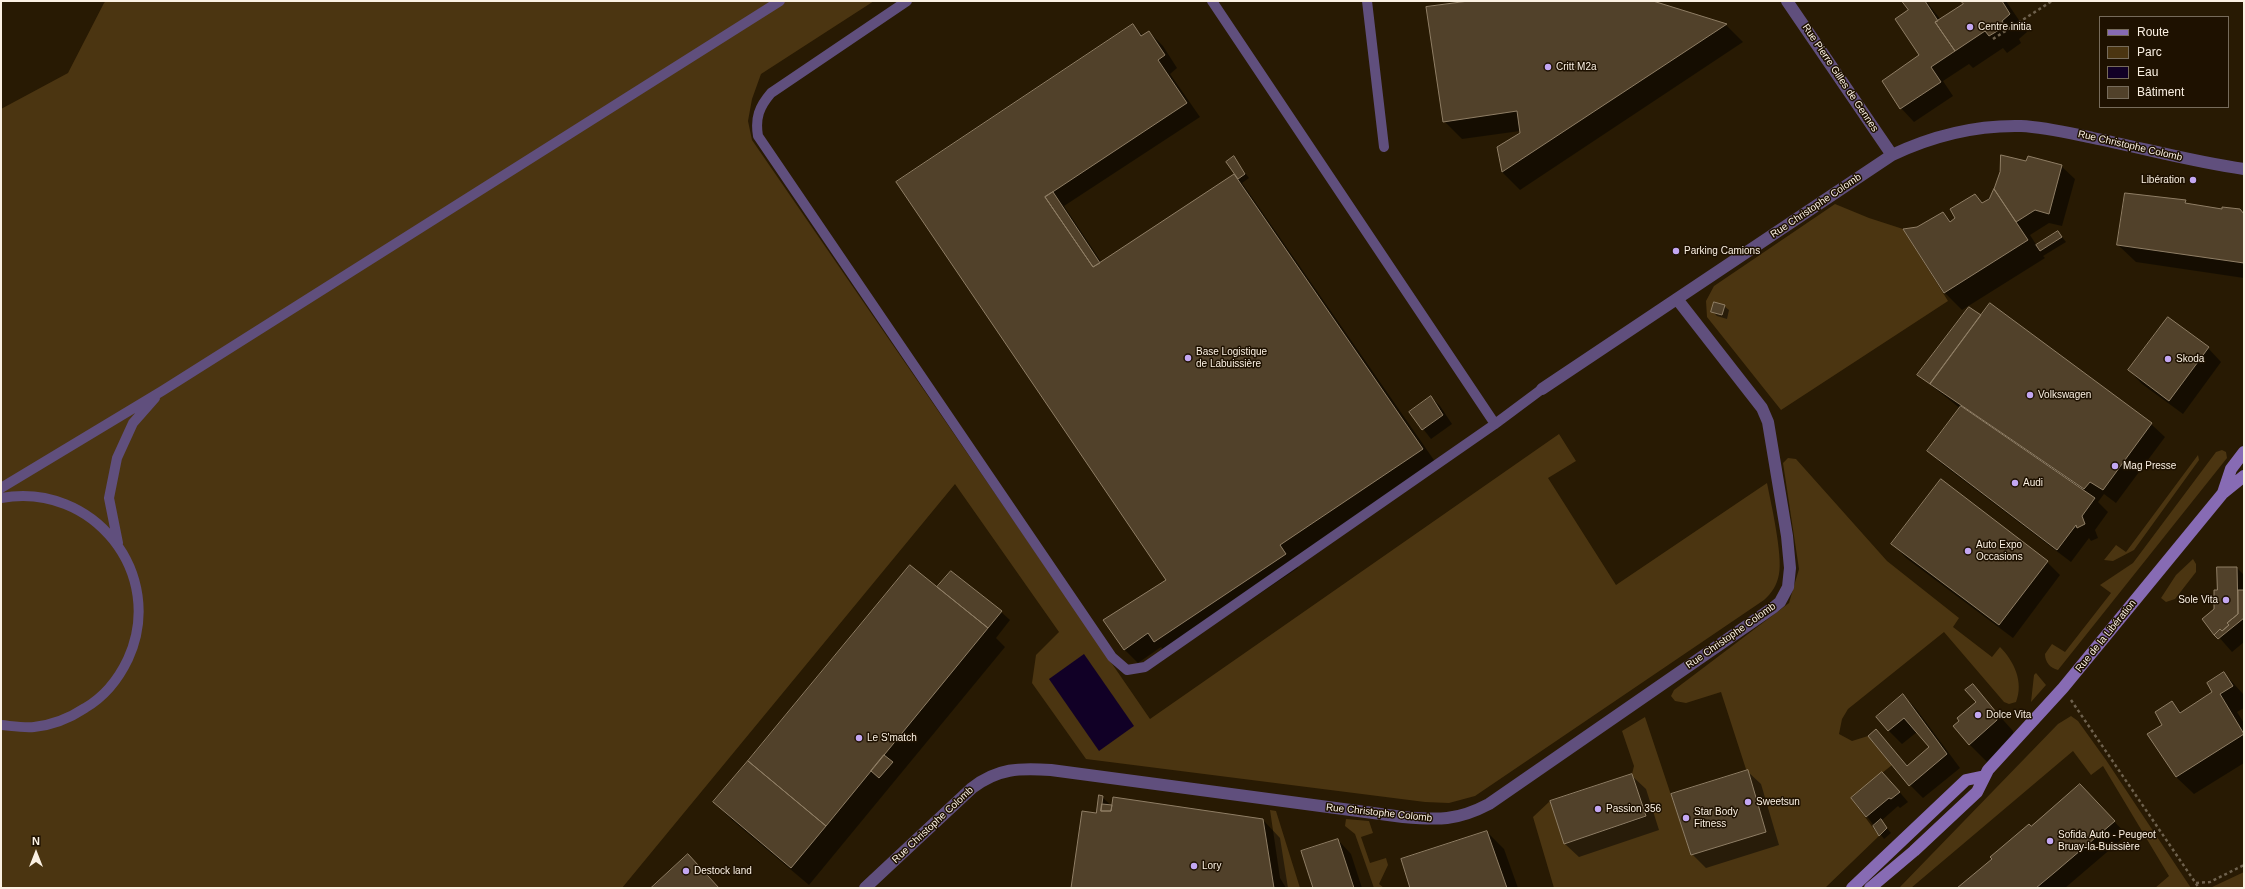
<!DOCTYPE html>
<html>
<head>
<meta charset="utf-8">
<style>
	body { margin:0 }
	#map { position:relative; width:2245px; height:889px; overflow:hidden; background:#281a03; font-family:Helvetica,sans-serif }
	canvas { display:block }
	.frame { position:absolute; inset:0; border:2px solid #fbf1e3; pointer-events:none }
	.legend { position:absolute; left:2099px; top:16px; width:130px; height:92px; box-sizing:border-box; background:#1e1100; border:1px solid #766b5b; margin:0; padding:5px 7px; list-style:none; font-size:12px; color:#fbf1e3 }
	.legend li { display:flex; align-items:center; gap:8px; height:20px }
	.legend b { width:20px; border:1px solid #766b5b }
	.north { position:absolute; left:16px; top:833px; width:40px; height:40px; -webkit-text-stroke:3px #1e1100; paint-order:stroke; rotate:0deg; font-size:11px; font-weight:700; line-height:16px; text-align:center; color:#fbf1e3 }
	.north::after { content:''; display:block; margin:auto; width:14px; height:18px; background:#fbf1e3; clip-path:polygon(50% 0,100% 100%,50% 72%,0 100%) }
</style>
</head>
<body>
<div id="map">
<canvas width="2245" height="889"></canvas>
<div class="frame"></div>
<ul class="legend">
<li><b style="height:5px;background:#876bb4"></b>Route</li>
<li><b style="height:11px;background:#4b3511"></b>Parc</li>
<li><b style="height:11px;background:#110026"></b>Eau</li>
<li><b style="height:11px;background:#51412a"></b>Bâtiment</li>
</ul>
<div class="north">N</div>
</div>
<script>
const context = document.querySelector('canvas').getContext('2d');
context.lineJoin = 'round';
function fill(path, color) { context.fillStyle = color; context.fill(path, 'evenodd'); }
function stroke(path, color, width, dash) { context.strokeStyle = color; context.lineWidth = width; context.lineCap = dash ? 'butt' : 'round'; context.setLineDash(dash || []); context.stroke(path); }
function drawText(font, color, halo, rows, align = 'center') {
  context.font = font + ' Helvetica,sans-serif'; context.lineWidth = 3; context.setLineDash([]); context.textBaseline = 'middle'; context.strokeStyle = halo; context.fillStyle = color; for (const [text, x, y, turn = 0] of rows) {
    context.save(); context.translate(x, y); context.rotate((+turn || 0) * Math.PI / 180); context.textAlign = isNaN(turn) ? turn : align; if (halo) context.strokeText(text, 0, 0); context.fillText(text, 0, 0); context.restore();
  }
}
fill(new Path2D(`
	M 106,1 L 874,1 L 761,74 L 752,99 L 748,121 L 752,140 L 1150,719 L 1559,434 L 1576,461 L 1548,478 L 1616,585 L 1767,483 C 1771,503 1783,556 1779,574 C 1777,585 1772,593 1764,600 L 1475,796 L 1449,803 L 1425,802 L 1086,759 L 1032,683 L 1036,655 L 1059,632 L 955,484 L 622,888 L 1,888 L 1,109 L 68,73 L 104,3 Z
	M 1835,204 L 1869,218 L 1903,229 L 1948,301 L 1781,410 L 1707,317 L 1706,301 L 1714,286 Z
	M 2222,450 L 2226,452 L 2227,458 L 2058,670 C 2050,668 2045,662 2045,654 L 2052,644 L 2065,652 L 2111,593 L 2100,585 L 2133,563 L 2216,452 Z
	M 2198,455 L 2199,460 L 2134,550 L 2113,561 L 2104,560 L 2116,545 L 2126,552 Z
	M 1788,458 L 1796,459 L 1887,561 L 1959,618 L 1953,627 L 1992,657 L 2000,647 C 2014,661 2024,682 2016,702 L 2009,704 L 2004,702 L 1944,632 L 1848,709 L 1842,719 L 1839,734 L 1852,741 L 1868,736 L 1892,765 L 1851,798 L 1879,836 L 1825,888 L 1554,888 L 1533,817 L 1550,801 L 1564,844 L 1646,817 L 1632,774 L 1634,766 L 1622,731 L 1645,717 L 1691,855 L 1766,831 L 1721,692 L 1686,703 L 1675,701 L 1671,696 L 1674,690 L 1789,603 L 1799,569 L 1783,463 Z
	M 2193,559 L 2196,564 L 2196,572 L 2175,599 L 2166,602 L 2161,598 L 2176,575 Z
	M 2036,673 L 2046,685 L 2031,702 L 2034,675 Z
	M 2071,716 L 2078,721 L 2106,760 L 2191,888 L 2155,888 L 2169,876 L 2103,766 L 2091,775 L 2073,751 L 1911,888 L 1899,888 L 2058,724 Z
	M 1270,810 L 1276,811 L 1300,888 L 1286,888 L 1280,878 Z
	M 1346,819 L 1369,821 L 1373,833 L 1361,837 L 1370,863 L 1386,858 L 1388,865 L 1379,884 L 1384,888 L 1374,888 L 1355,834 L 1345,826 Z
	M 2244,872 L 2244,888 L 2210,888 Z`), '#4b3511');
fill(new Path2D(`
	M 1084,654 L 1134,726 L 1099,751 L 1049,679 Z`), '#110026');
fill(new Path2D(`
	M 1476,1 L 1649,1 L 1726,25 L 1743,42 L 1520,190 L 1502,172 L 1498,147 L 1521,134 L 1520,131 L 1462,139 L 1444,121 Z
	M 1904,1 L 1926,1 L 1941,20 L 1965,4 L 1963,1 L 2006,1 L 2027,32 L 2019,39 L 2021,43 L 2007,53 L 2003,48 L 1973,68 L 1969,64 L 1943,81 L 1953,96 L 1914,122 L 1901,108 L 1883,82 L 1920,55 L 1909,10 Z
	M 1133,25 L 1143,36 L 1149,32 L 1163,46 L 1177,68 L 1170,74 L 1200,117 L 1064,206 L 1102,263 L 1235,174 L 1234,158 L 1249,178 L 1242,183 L 1436,463 L 1292,559 L 1298,568 L 1168,655 L 1161,647 L 1138,663 L 1124,649 L 1167,580 L 898,182 Z
	M 2027,163 L 2061,166 L 2075,179 L 2062,226 L 2049,223 L 2030,235 L 2037,246 L 2058,232 L 2066,242 L 2043,256 L 2045,258 L 1962,310 L 1945,293 L 1905,230 L 1917,228 L 1943,213 L 1952,222 L 1975,195 L 1983,203 Z
	M 2185,201 L 2188,205 L 2244,214 L 2244,278 L 2136,262 L 2118,245 Z
	M 1990,305 L 2151,424 L 2165,437 L 2116,503 L 2104,494 L 2098,502 L 2108,512 L 2095,530 L 2098,538 L 2091,541 L 2089,538 L 2071,562 L 1942,464 L 1929,451 L 1961,409 L 1923,379 L 1970,308 L 1981,317 Z
	M 1724,306 L 1729,310 L 1727,319 L 1717,316 L 1713,312 Z
	M 2208,348 L 2221,362 L 2183,414 L 2142,384 L 2129,370 Z
	M 1431,397 L 1440,406 L 1452,424 L 1431,439 L 1410,412 Z
	M 1893,544 L 2047,562 L 2060,575 L 2013,638 L 1906,558 Z
	M 2237,568 L 2244,575 L 2244,642 L 2232,652 L 2203,619 L 2215,609 L 2218,591 Z
	M 938,589 L 1001,612 L 1010,620 L 996,638 L 1005,647 L 809,885 L 732,820 L 714,802 Z
	M 2224,673 L 2244,695 L 2244,708 L 2237,712 L 2244,723 L 2244,763 L 2194,794 L 2176,777 L 2149,735 L 2164,725 L 2172,702 L 2182,713 L 2213,693 Z
	M 1972,685 L 2013,731 L 2014,738 L 1987,762 L 1969,744 L 1977,702 Z
	M 1903,695 L 1916,709 L 1960,768 L 1923,798 L 1910,785 L 1875,731 L 1908,766 L 1930,747 L 1917,732 L 1902,744 L 1888,730 Z
	M 1747,771 L 1761,784 L 1779,845 L 1706,868 L 1692,854 Z
	M 1632,776 L 1646,789 L 1659,830 L 1579,857 L 1565,844 L 1551,802 Z
	M 1891,782 L 1908,802 L 1900,808 L 1898,806 L 1881,821 L 1891,833 L 1884,839 L 1853,798 Z
	M 1102,797 L 1113,807 L 1263,820 L 1280,838 L 1288,888 L 1072,888 Z
	M 2093,799 L 2127,835 L 2065,888 L 1959,888 L 2031,827 Z
	M 1487,832 L 1504,849 L 1518,888 L 1411,888 Z
	M 1338,840 L 1351,854 L 1362,888 L 1314,888 Z`), '#0007');
const building = new Path2D(`
	M 1469,1 L 1653,1 L 1727,24 L 1502,172 L 1497,147 L 1520,133 L 1517,111 L 1443,122 L 1426,7 Z
	M 1902,1 L 1925,1 L 1938,21 L 1935,22 L 1955,51 L 1931,67 L 1941,82 L 1900,109 L 1882,81 L 1919,55 L 1895,19 L 1908,10 Z
	M 1961,1 L 2002,1 L 2010,14 L 2002,21 L 2004,25 L 1999,30 L 1989,36 L 1985,31 L 1955,51 L 1935,22 L 1963,4 Z
	M 1133,24 L 1141,36 L 1149,31 L 1165,55 L 1158,60 L 1187,103 L 1045,197 L 1093,267 L 1234,174 L 1423,449 L 1280,545 L 1286,554 L 1154,642 L 1148,633 L 1124,650 L 1103,620 L 1166,580 L 896,182 Z
	M 2001,155 L 2026,161 L 2028,156 L 2062,165 L 2049,214 L 2035,210 L 2016,222 L 1994,189 L 2000,172 Z
	M 1234,156 L 1245,174 L 1238,179 L 1226,162 Z
	M 1994,189 L 2028,240 L 1944,293 L 1903,229 L 1917,227 L 1943,212 L 1950,222 L 1955,218 L 1950,209 L 1975,194 L 1982,203 L 1989,199 Z
	M 1053,192 L 1100,263 L 1093,267 L 1045,197 Z
	M 2125,193 L 2186,200 L 2185,203 L 2222,209 L 2222,207 L 2240,209 L 2244,214 L 2244,263 L 2117,245 Z
	M 2058,231 L 2062,237 L 2040,251 L 2036,245 Z
	M 1714,302 L 1725,305 L 1722,315 L 1711,312 Z
	M 1990,303 L 2152,423 L 2103,490 L 2090,482 L 2084,489 L 1930,384 Z
	M 1969,307 L 1981,315 L 1930,384 L 1917,375 Z
	M 2168,317 L 2209,347 L 2169,401 L 2128,370 Z
	M 1431,396 L 1443,415 L 1422,430 L 1409,412 Z
	M 1961,406 L 2095,498 L 2082,516 L 2085,524 L 2077,528 L 2076,525 L 2057,550 L 1927,451 Z
	M 1941,479 L 2048,561 L 1999,625 L 1891,544 Z
	M 910,565 L 988,628 L 826,826 L 748,761 Z
	M 2217,567 L 2237,567 L 2238,614 L 2227,623 L 2229,625 L 2222,631 L 2220,629 L 2214,635 L 2202,619 L 2214,609 L 2214,590 L 2217,590 Z
	M 951,571 L 1002,611 L 988,628 L 937,587 Z
	M 2244,581 L 2244,618 L 2218,639 L 2214,635 L 2220,629 L 2222,631 L 2229,625 L 2227,623 L 2238,614 L 2238,590 L 2244,590 Z
	M 2224,672 L 2233,686 L 2220,694 L 2244,734 L 2176,777 L 2147,734 L 2162,725 L 2155,712 L 2172,701 L 2180,713 L 2212,692 L 2207,683 Z
	M 1973,684 L 1996,712 L 1997,720 L 1969,745 L 1953,726 L 1959,721 L 1957,718 L 1976,702 L 1965,690 Z
	M 1903,694 L 1947,754 L 1909,786 L 1868,736 L 1876,729 L 1907,766 L 1929,747 L 1904,718 L 1888,731 L 1876,717 Z
	M 884,755 L 893,762 L 879,778 L 871,771 Z
	M 748,761 L 826,826 L 791,868 L 713,802 Z
	M 1748,770 L 1766,832 L 1691,855 L 1671,794 Z
	M 1882,772 L 1900,792 L 1891,799 L 1889,798 L 1866,817 L 1851,798 Z
	M 1632,774 L 1646,816 L 1564,844 L 1550,801 Z
	M 2080,784 L 2115,821 L 2054,873 L 2036,888 L 1957,888 L 1992,859 L 1990,857 L 2029,824 L 2031,826 Z
	M 1099,795 L 1103,796 L 1101,811 L 1111,811 L 1113,797 L 1263,819 L 1274,888 L 1071,888 L 1082,811 L 1096,813 Z
	M 1102,804 L 1112,805 L 1111,811 L 1101,811 Z
	M 1881,819 L 1887,828 L 1879,836 L 1873,826 Z
	M 1487,831 L 1507,888 L 1410,888 L 1401,859 Z
	M 1338,839 L 1354,888 L 1313,888 L 1301,851 Z
	M 688,854 L 719,888 L 651,888 Z`);
fill(building, '#51412a');
stroke(building, '#8f7e65', 1);
stroke(new Path2D(`
	M 1993,39 L 2052,1
	M 2071,700 L 2199,888
	M 2196,883 L 2210,882 L 2244,865`), '#6e614d', 2.5, [3, 3]);
stroke(new Path2D(`
	M 907,1 L 771,93 C 759,107 755,118 758,136 L 1112,657 L 1127,670 L 1145,667 L 1495,424 L 1542,389
	M 1212,1 L 1495,424
	M 1367,1 L 1384,147
	M 1,488 L 162,391 L 780,1
	M 1,498 C 93,481 167,574 128,659 C 118,680 104,697 85,708 C 70,718 52,725 34,727 C 24,728 12,726 1,725
	M 118,543 L 109,498 L 117,458 L 133,423 L 155,398`), '#604f7d', 10);
stroke(new Path2D(`
	M 1787,1 L 1892,155
	M 1542,389 L 1892,155 C 1932,136 1976,125 2021,126 C 2045,127 2069,133 2093,138 C 2143,148 2193,162 2244,169
	M 865,888 L 972,788 C 998,768 1019,768 1051,770 L 1403,817 C 1438,820 1457,821 1489,804 L 1774,607 L 1780,602 L 1788,587 L 1790,568 L 1787,536 L 1768,422 L 1762,408 L 1677,299`), '#604f7d', 12);
stroke(new Path2D(`
	M 2223,493 L 2231,469 L 2244,452
	M 1852,888 L 1966,780 L 1985,776
	M 1870,888 L 1914,851 L 1977,792 L 1988,770 L 2063,688 L 2223,493 L 2244,476`), '#876bb4', 12);
for (const [x, y, r, color] of [
	[1970,27,4,"#c3a7f2"],
	[1548,67,4,"#c3a7f2"],
	[2193,180,4,"#c3a7f2"],
	[1676,251,4,"#c3a7f2"],
	[1188,358,4,"#c3a7f2"],
	[2168,359,4,"#c3a7f2"],
	[2030,395,4,"#c3a7f2"],
	[2115,466,4,"#c3a7f2"],
	[2015,483,4,"#c3a7f2"],
	[1968,551,4,"#c3a7f2"],
	[2226,600,4,"#c3a7f2"],
	[1978,715,4,"#c3a7f2"],
	[859,738,4,"#c3a7f2"],
	[1748,802,4,"#c3a7f2"],
	[1598,809,4,"#c3a7f2"],
	[1686,818,4,"#c3a7f2"],
	[2050,841,4,"#c3a7f2"],
	[1194,866,4,"#c3a7f2"],
	[686,871,4,"#c3a7f2"]
]) { const dot = new Path2D(); dot.arc(x, y, r, 0, 2 * Math.PI); context.fillStyle = color; context.fill(dot); stroke(dot, '#1e1100', 1.5); }
drawText('10px', '#fbf1e3', '#1e1100', [
	["Centre initia",1978,27],
	["Critt M2a",1556,67],
	["Libération",2185,180,"right"],
	["Parking Camions",1684,251],
	["Base Logistique",1196,352],
	["de Labuissière",1196,364],
	["Skoda",2176,359],
	["Volkswagen",2038,395],
	["Mag Presse",2123,466],
	["Audi",2023,483],
	["Auto Expo",1976,545],
	["Occasions",1976,557],
	["Sole Vita",2218,600,"right"],
	["Dolce Vita",1986,715],
	["Le S'match",867,738],
	["Sweetsun",1756,802],
	["Passion 356",1606,809],
	["Star Body",1694,812],
	["Fitness",1694,824],
	["Sofida Auto - Peugeot",2058,835],
	["Bruay-la-Buissière",2058,847],
	["Lory",1202,866],
	["Destock land",694,871]
], 'left');
drawText('10px', '#fbf1e3', '#1e1100', [
	["Rue Pierre Gilles de Gennes",1840,78,56],
	["Rue Christophe Colomb",2130,146,13],
	["Rue Christophe Colomb",1816,206,-34],
	["Rue Christophe Colomb",1731,636,-35],
	["Rue de la Libération",2106,636,-51],
	["Rue Christophe Colomb",1379,813,6],
	["Rue Christophe Colomb",933,825,-43]
]);
</script>
</body>
</html>
